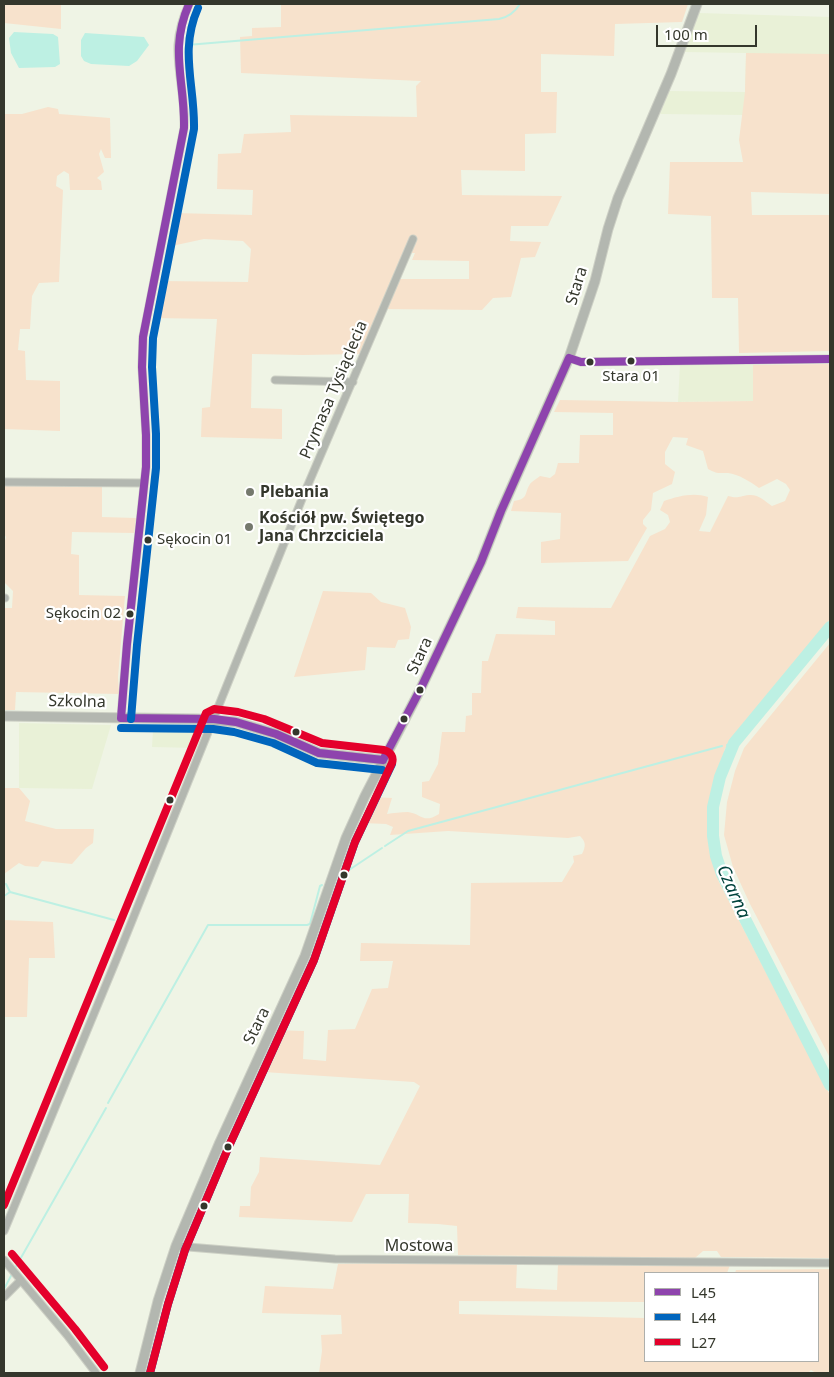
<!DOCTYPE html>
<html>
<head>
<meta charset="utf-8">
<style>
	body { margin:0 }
	#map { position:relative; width:834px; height:1377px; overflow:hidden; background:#eff4e5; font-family:"Noto Sans",sans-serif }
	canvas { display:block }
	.frame { position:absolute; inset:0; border:5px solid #34372c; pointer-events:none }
	.legend { position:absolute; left:644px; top:1272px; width:175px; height:90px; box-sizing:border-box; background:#fff; border:1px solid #aeafab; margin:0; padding:6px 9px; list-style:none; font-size:15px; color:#34372c }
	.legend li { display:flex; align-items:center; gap:10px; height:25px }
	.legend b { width:25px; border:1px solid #aeafab }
	.scale { position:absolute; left:656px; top:25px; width:101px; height:22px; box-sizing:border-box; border:2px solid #34372c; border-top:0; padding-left:6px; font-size:15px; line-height:18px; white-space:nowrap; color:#34372c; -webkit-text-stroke:4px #fff; paint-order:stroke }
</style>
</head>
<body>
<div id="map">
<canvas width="834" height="1377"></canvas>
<div class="frame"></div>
<ul class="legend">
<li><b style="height:6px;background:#8e44ad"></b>L45</li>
<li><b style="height:6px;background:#0065bd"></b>L44</li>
<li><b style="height:6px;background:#e4002b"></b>L27</li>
</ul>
<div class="scale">100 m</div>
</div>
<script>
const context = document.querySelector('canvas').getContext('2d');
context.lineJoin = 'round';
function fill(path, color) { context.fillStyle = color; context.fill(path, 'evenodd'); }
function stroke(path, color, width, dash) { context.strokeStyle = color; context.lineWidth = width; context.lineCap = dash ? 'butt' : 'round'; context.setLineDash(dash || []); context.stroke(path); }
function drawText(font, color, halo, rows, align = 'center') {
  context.font = font + ' "Noto Sans",sans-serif'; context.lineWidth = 4.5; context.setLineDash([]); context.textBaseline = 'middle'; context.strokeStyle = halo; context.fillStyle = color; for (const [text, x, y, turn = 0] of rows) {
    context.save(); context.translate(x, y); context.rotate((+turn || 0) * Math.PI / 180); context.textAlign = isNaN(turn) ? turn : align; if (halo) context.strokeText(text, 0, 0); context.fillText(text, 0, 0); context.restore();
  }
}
fill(new Path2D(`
	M 699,13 L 830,17 L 830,116 L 660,114 L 669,91 L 745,92 L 746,53 L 684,52 Z
	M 680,365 L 753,365 L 753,401 L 678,402 Z
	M 19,723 L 111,725 L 92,789 L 19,788 Z
	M 165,726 L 200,727 L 203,731 L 197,748 L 152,747 L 153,730 L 164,731 Z`), '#e9f1d7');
fill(new Path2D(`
	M 4,4 L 61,4 L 61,29 L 4,23 Z
	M 281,4 L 688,4 L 682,22 L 615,24 L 614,56 L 541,54 L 541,92 L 557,92 L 556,133 L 525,134 L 525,171 L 461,170 L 462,195 L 562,196 L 548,226 L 511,226 L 510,241 L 541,242 L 535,257 L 521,258 L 511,297 L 493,298 L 482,310 L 379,309 L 360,354 L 303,355 L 252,354 L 251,408 L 282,409 L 282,439 L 201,437 L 202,408 L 210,407 L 217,319 L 153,318 L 160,281 L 248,282 L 251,249 L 243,241 L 204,239 L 167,247 L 175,213 L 252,215 L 253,190 L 217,189 L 218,154 L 241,153 L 244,134 L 291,132 L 290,115 L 417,117 L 416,86 L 421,81 L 241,73 L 240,37 L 252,36 L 252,28 L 281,27 ZM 404,253 L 415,253 L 412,260 L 469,261 L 469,279 L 393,279 Z
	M 746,53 L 830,54 L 830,194 L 751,192 L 752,215 L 830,215 L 830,351 L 739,353 L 738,298 L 712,298 L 711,216 L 668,214 L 670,162 L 743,162 L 739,140 L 745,92 Z
	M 48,107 L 58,109 L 59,114 L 110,118 L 111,158 L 105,158 L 101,149 L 99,154 L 104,172 L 97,178 L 101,181 L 102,190 L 70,190 L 69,174 L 64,171 L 57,176 L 56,186 L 63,190 L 59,282 L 39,283 L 32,296 L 30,329 L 20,329 L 18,350 L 25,351 L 26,380 L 60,381 L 60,431 L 4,429 L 4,114 L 22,114 Z
	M 830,364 L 830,619 L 725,749 L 712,790 L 708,823 L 710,854 L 719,882 L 830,1095 L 830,1258 L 721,1257 L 717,1251 L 703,1251 L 695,1258 L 458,1255 L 457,1226 L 438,1224 L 408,1223 L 409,1194 L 366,1194 L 352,1222 L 239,1217 L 240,1206 L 250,1206 L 251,1187 L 259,1172 L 260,1157 L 380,1165 L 420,1086 L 414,1082 L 264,1072 L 275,1030 L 304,1031 L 303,1059 L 326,1061 L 328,1030 L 355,1029 L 372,989 L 388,988 L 393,961 L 360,961 L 361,943 L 470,945 L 471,883 L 562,882 L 574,862 L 573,856 L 582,854 C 586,846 586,842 580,836 L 568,838 L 448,831 L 390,835 L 393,827 L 386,824 L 363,823 L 372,797 L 392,798 L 387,814 C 393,813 401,812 408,812 C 422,814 423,824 439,814 L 440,804 L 422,797 L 422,782 L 429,781 L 438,764 L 442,732 L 465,732 L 466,716 L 472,715 L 472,693 L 481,693 L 482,661 L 488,661 L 496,634 L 555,635 L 555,621 L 516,618 L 518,607 L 611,608 L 650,536 L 665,529 L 670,522 L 668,515 L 660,510 L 664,501 C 678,496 694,492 708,497 L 706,515 L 699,531 L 710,532 L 728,496 C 739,499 739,496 749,495 C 758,494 765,501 772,506 L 785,501 L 790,490 L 786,484 L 777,479 L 759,488 C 751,482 738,474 728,473 C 717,473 718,474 708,469 L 703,451 L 686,445 L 688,438 L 673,437 L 665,452 L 665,464 L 675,472 L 672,484 L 653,493 L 651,510 L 643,520 L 643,524 L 647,528 L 628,561 L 541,563 L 541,542 L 560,539 L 561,513 L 511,511 L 514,501 C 529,499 524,493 530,484 C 532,481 537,479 540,476 L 550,478 L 555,474 L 558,463 L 579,463 L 580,435 L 613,435 L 613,413 L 554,412 L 560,400 L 678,402 L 753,401 L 753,365 Z
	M 4,485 L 102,487 L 102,517 L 136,518 L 134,533 L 72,532 L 71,554 L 79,555 L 79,595 L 125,596 L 118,677 L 119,694 L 16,692 L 15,710 L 4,710 L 4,608 L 12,608 L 13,591 L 4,582 L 4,544 L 6,537 L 4,534 Z
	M 323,591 L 371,593 L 381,602 L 405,608 L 411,627 L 409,639 L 398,640 L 395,648 L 367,647 L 365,670 L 294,677 Z
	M 830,643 L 830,1058 L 750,904 L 733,867 L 724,835 L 727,802 L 735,771 L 744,748 Z
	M 4,788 L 19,788 L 30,801 L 25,821 L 56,829 L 94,829 L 93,843 L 86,848 L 72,864 L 42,861 L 38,867 L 25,866 L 19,863 L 4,874 Z
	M 4,920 L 53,922 L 55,958 L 29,958 L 27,1017 L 4,1017 Z
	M 457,1262 L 517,1263 L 516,1288 L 557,1290 L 558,1264 L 730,1265 L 727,1273 L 645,1273 L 645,1302 L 459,1301 L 459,1314 L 645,1318 L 645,1361 L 818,1361 L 818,1273 L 735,1273 L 736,1270 L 830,1269 L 830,1373 L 816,1373 L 811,1370 L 808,1373 L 283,1373 L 319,1373 L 322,1351 L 321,1335 L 342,1334 L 341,1315 L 262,1313 L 265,1286 L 333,1289 L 338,1264 Z`), '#f7e2cc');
fill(new Path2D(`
	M 14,32 L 53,34 L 58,37 L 60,64 L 55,67 L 19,68 L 11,53 L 9,38 Z
	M 85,33 L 144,37 L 149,45 L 137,61 L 129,66 L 91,64 L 84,61 L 81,56 L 81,40 Z`), '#bdf0e3');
stroke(new Path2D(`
	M 187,45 L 499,19 C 509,17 515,12 520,4
	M 727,745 L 734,743
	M 385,846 L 408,831 L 722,746
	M 337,878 L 382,848
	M 6,884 L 10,892 L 114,920
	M 4,896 L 10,892
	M 108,1103 L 208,925 L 307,925 L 310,924 L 320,886 L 322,885
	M 14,1270 L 106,1108
	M 4,1289 L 12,1274`), '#bdf0e3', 2);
stroke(new Path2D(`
	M 830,627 L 734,743 L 720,777 L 713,807 L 713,836 L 716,856 L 722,874 L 830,1085`), '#bdf0e3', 12);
const minor = new Path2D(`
	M 569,358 L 581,362 L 830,359
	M 275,380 L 353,382
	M 4,482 L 144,483
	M 4,598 L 5,598
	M 121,718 L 127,644 L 146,467 L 146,435 L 142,367 L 143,337 L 184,128 C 186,100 177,73 178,45 C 179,31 183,17 189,4
	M 4,1231 L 117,958 L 304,494 L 413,239
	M 176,1246 L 335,1259 L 830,1263
	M 4,1260 L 67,1335 L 96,1373
	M 4,1297 L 21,1280`);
const tertiary = new Path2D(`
	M 4,716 L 198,719 L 236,722 L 276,734 L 319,753 L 383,760
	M 140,1373 L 158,1301 L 176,1246 L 220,1142 L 305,956 L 346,838 L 365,796 L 420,690 L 481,562 L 501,511 L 569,358 L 595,281 L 608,229 L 618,198 L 671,74 L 697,4`);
stroke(minor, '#cdd0c5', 9);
stroke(tertiary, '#cdd0c5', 11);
stroke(minor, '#b3b7b0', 7);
stroke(tertiary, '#b3b7b0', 9);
stroke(new Path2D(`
	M 569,358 L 581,362 L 830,359
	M 121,718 L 127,644 L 146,467 L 146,435 L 142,367 L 143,337 L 184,128 C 185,81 169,50 189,4
	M 121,718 L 214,719 L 236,722 L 276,734 L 319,753 L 383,760
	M 383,760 L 420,690 L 481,562 L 501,511 L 569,358`), '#8e44ad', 8);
stroke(new Path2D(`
	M 131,719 L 137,645 L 156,468 L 156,434 L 152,367 L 153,338 L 194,129 C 195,85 179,51 198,8
	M 121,728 L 213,729 L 234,732 L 273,743 L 317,763 L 382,770
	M 150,1373 L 168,1304 L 185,1250 L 229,1146 L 314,960 L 355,842 L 392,764`), '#0065bd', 8);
stroke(new Path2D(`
	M 4,1205 L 206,713 L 214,709 L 238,712 L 264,719 L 322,743 L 384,750 C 391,752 394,757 392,763 L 355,842 L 314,960 L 229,1146 L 185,1250 L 168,1304 L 150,1373
	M 12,1254 L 75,1329 L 104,1367`), '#e4002b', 8);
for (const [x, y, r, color] of [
	[631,361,4.5,"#34372c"],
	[590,362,4.5,"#34372c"],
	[250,492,5,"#75796d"],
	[249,527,5,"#75796d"],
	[148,540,4.5,"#34372c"],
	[130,614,4.5,"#34372c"],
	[420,690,4.5,"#34372c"],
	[404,719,4.5,"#34372c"],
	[296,732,4.5,"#34372c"],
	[170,800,4.5,"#34372c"],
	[344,875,4.5,"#34372c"],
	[228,1147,4.5,"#34372c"],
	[204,1206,4.5,"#34372c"]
]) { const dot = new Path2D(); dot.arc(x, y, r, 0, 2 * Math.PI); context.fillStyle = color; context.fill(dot); stroke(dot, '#fff', 2); }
drawText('15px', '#34372c', '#fff', [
	["Stara 01",631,377],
	["Sękocin 01",157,540,"left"],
	["Sękocin 02",121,614,"right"]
]);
drawText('16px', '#34372c', '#fff', [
	["Stara",577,286,-73],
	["Prymasa Tysiąclecia",334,390,-67],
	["Stara",420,656,-65],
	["Szkolna",77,702,1],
	["Stara",257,1026,-64],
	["Mostowa",419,1246]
]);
drawText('bold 16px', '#34372c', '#fff', [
	["Plebania",260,492],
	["Kościół pw. Świętego",259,518],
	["Jana Chrzciciela",259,536]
], 'left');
drawText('italic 18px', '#00433c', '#fff', [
	["Czarna",733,892,66]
]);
</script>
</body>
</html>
